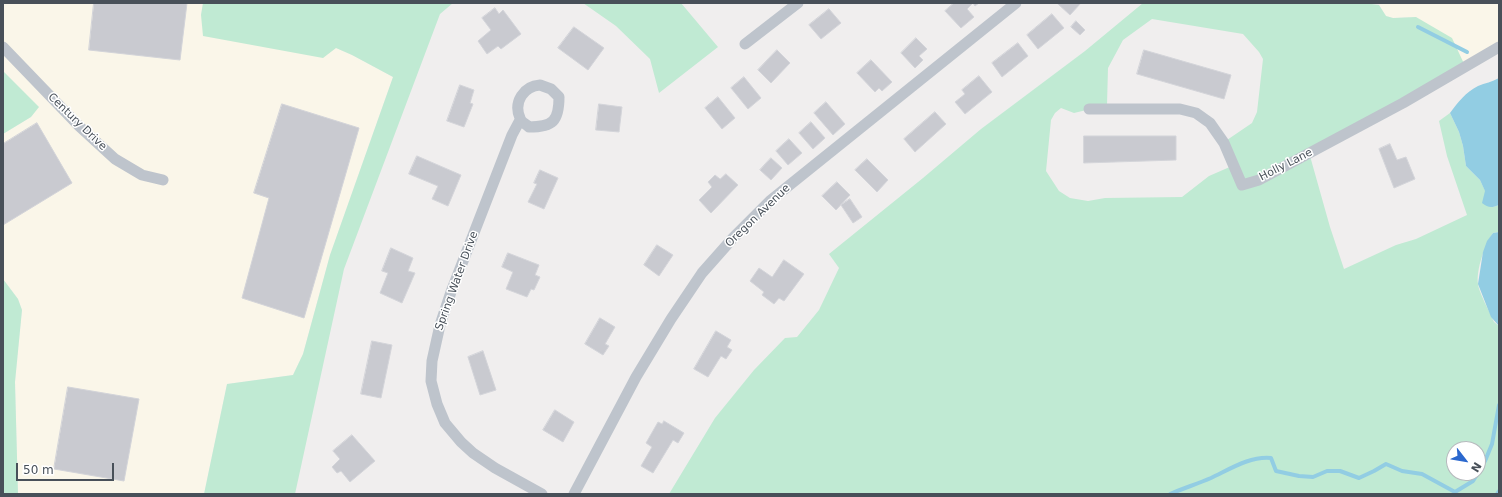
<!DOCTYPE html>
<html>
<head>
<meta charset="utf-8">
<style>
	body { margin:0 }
	#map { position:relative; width:1502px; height:497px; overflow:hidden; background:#f0eeee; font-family:"DejaVu Sans",sans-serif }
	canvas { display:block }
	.frame { position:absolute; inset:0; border:4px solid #485059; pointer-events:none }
	.north { position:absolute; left:1446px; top:441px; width:40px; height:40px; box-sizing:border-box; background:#fff; border:1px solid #b6b9bd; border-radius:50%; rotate:121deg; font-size:11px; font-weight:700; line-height:16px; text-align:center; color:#485059 }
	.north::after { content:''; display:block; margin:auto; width:14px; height:18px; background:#2b68ce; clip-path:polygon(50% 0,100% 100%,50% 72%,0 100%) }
	.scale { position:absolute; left:16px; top:463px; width:98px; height:18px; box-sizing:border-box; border:2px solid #485059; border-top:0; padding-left:5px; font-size:12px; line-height:14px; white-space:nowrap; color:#485059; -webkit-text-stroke:3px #fff; paint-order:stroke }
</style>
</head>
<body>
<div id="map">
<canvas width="1502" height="497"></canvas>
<div class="frame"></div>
<div class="north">N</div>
<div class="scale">50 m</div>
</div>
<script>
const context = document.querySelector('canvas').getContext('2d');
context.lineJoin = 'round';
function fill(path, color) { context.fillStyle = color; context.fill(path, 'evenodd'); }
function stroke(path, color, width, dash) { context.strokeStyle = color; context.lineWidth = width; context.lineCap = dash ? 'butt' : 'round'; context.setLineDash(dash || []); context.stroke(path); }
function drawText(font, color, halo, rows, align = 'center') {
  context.font = font + ' "DejaVu Sans",sans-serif'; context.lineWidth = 3; context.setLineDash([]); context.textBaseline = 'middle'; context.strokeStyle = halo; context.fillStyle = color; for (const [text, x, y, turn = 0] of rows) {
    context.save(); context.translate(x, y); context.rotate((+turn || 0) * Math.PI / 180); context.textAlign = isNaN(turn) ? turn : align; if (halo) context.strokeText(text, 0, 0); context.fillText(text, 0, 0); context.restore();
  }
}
fill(new Path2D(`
	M 3,3 L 203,3 L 201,15 L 336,48 L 352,55 L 393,77 L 330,255 L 303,354 L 293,375 L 227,384 L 204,494 L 18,494 L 15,382 L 22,310 L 18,299 L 3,279 L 3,134 L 31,117 L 38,107 L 3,71 Z
	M 1381,3 L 1499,3 L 1499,46 L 1466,68 L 1416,17 L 1393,18 L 1386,16 L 1379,5 Z`), '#faf6e9');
fill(new Path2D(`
	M 203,3 L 453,3 L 440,14 L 344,269 L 295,494 L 204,494 L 227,384 L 293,375 L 303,354 L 330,255 L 393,77 L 352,55 L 336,48 L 323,58 L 203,36 L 201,15 Z
	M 583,3 L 681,3 L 718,47 L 659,93 L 650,59 L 616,26 Z
	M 1143,3 L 1364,3 L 1379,5 L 1386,16 L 1393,18 L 1416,17 L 1452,38 L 1466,68 L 1310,156 L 1330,227 L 1344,269 L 1396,245 L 1416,239 L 1467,215 L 1447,156 L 1439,121 L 1450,113 L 1459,132 L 1463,146 L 1466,166 L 1480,180 L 1493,207 L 1499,205 L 1499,232 L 1493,233 C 1485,244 1476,270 1478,284 C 1479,293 1490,312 1494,322 L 1499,326 L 1499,494 L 669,494 L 715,418 L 754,370 L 785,338 L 797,337 L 819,310 L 839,268 L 829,254 L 923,178 L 981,129 L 1085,51 ZM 1152,19 L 1243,34 L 1259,52 L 1263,59 L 1257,112 L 1252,123 L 1227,140 L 1232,166 L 1209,176 L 1182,197 L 1105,198 L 1088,201 L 1070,198 L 1059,191 L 1046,171 L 1051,120 L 1055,113 L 1061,108 L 1074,113 L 1107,105 L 1108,68 L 1123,40 ZM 1454,449 L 1478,449 L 1478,473 L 1454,473 Z
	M 3,71 L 39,107 L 31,117 L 3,134 Z
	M 3,279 L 18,299 L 22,310 L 15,382 L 18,494 L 3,494 Z`), '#c0ead3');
fill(new Path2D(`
	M 1499,78 L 1499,205 C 1492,208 1488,208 1482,203 L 1485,191 L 1480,180 L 1466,166 L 1463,146 L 1459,132 L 1450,113 C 1458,102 1466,92 1478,86 C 1485,83 1492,82 1499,78 Z
	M 1499,232 L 1499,326 L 1491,317 L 1478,284 L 1483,252 L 1487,241 L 1493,233 Z`), '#92cde3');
stroke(new Path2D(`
	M 1418,27 L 1467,52
	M 1478,472 L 1485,461 L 1492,444 L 1499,405
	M 1170,494 C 1184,488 1197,484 1211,478 C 1230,469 1250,456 1271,458 L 1276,471 L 1299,476 L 1313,477 L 1327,471 L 1340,471 L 1359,478 L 1374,471 L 1386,464 L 1402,471 L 1422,474 L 1455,492 L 1473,481 L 1478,473
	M 1497,494 L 1499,491`), '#92cde3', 4);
const building = new Path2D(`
	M 94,3 L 187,3 L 180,60 L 89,50 Z
	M 954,3 L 979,3 L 975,6 L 973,3 L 967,9 L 974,17 L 961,28 L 945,11 Z
	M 1059,3 L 1081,3 L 1070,15 L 1058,4 Z
	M 495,8 L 499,14 L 503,10 L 521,34 L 501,49 L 498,46 L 487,54 L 478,41 L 491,30 L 482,18 Z
	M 829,9 L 841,23 L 821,39 L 809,25 Z
	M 1052,14 L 1064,28 L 1038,49 L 1027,35 Z
	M 1076,21 L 1085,30 L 1080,35 L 1071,27 Z
	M 574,27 L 604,48 L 588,70 L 558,48 Z
	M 916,38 L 927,49 L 919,56 L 923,60 L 915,68 L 901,53 Z
	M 1018,43 L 1028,56 L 1002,77 L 992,63 Z
	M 777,50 L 790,63 L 771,83 L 758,70 Z
	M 1144,50 L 1231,75 L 1224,99 L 1137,74 Z
	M 871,60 L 892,82 L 882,91 L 879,88 L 875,92 L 857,73 Z
	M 979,76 L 992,92 L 965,114 L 955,102 L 965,94 L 962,90 Z
	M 744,77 L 761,98 L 748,109 L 731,88 Z
	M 460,85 L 474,90 L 470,103 L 473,104 L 464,127 L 447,121 Z
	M 718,97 L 735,118 L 722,129 L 705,108 Z
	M 826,102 L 845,124 L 833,135 L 814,113 Z
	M 282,104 L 359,128 L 304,318 L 242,298 L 269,198 L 254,193 Z
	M 599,104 L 622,107 L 619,132 L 596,130 Z
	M 935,112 L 946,124 L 915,152 L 904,139 Z
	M 811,122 L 825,138 L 813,149 L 799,133 Z
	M 37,123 L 72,183 L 3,225 L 3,144 Z
	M 1084,136 L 1176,136 L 1176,160 L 1084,163 Z
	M 789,139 L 802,153 L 788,165 L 776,151 Z
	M 1390,144 L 1397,160 L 1406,157 L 1415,179 L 1394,188 L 1379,149 Z
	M 417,156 L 461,175 L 448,206 L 432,199 L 438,186 L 409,174 Z
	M 771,158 L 782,168 L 771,180 L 760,170 Z
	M 867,159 L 888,180 L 877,192 L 855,170 Z
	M 540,170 L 558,178 L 544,209 L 528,202 L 537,184 L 534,183 Z
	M 726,174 L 738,185 L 711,213 L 699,200 L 712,187 L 708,182 L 715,175 L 720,179 Z
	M 837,182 L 850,195 L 836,210 L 822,196 Z
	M 850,199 L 862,217 L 853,223 L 841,205 Z
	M 657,245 L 673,255 L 659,276 L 644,265 Z
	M 391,248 L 413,258 L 408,271 L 415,273 L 402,303 L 380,293 L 388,273 L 382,271 Z
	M 508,253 L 539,265 L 535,275 L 540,277 L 534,290 L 531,289 L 527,297 L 506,289 L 513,272 L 502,267 Z
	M 784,260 L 804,274 L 784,301 L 779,298 L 774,304 L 762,295 L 764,292 L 750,281 L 759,268 L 772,277 Z
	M 600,318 L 615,327 L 605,344 L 609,346 L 603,355 L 585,344 Z
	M 716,331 L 731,340 L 727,347 L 732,350 L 726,359 L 721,356 L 708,377 L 694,369 Z
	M 372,341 L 392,345 L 381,398 L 361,394 Z
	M 483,351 L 496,390 L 480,395 L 468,357 Z
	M 68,387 L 139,399 L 124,481 L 54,469 Z
	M 555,410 L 574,422 L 563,442 L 543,430 Z
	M 664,421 L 684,433 L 678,443 L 673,440 L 653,473 L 641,466 L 652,447 L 646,443 L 658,422 L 662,424 Z
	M 352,435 L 375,461 L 350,482 L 341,471 L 337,473 L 332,467 L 340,459 L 333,451 Z`);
fill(building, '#c9cad0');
stroke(building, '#d3d4d9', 1);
stroke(new Path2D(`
	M 745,44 L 798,3
	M 3,47 L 79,126 L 115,159 L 142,175 L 163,180
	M 540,85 L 551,89 L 559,97 C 559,121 553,127 529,127 C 526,124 521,122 520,118 C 513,102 524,86 540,85 Z
	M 1089,109 L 1180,109 L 1196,113 L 1210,123 L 1224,143 L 1242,185 L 1259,180 L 1403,103 L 1499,47
	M 520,120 L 512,135 L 451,292 L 440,325 L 432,361 L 431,381 L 437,404 L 445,423 L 461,442 L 473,453 L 495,468 L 542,494
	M 574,494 L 636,377 L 671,319 L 702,273 L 733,238 L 771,200 L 1016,3`), '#bec4cc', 11);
drawText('11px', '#485059', '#fff', [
	["Century Drive",77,122,44],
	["Holly Lane",1286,165,-27],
	["Oregon Avenue",758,216,-44],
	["Spring Water Drive",457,281,-70]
]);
</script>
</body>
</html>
